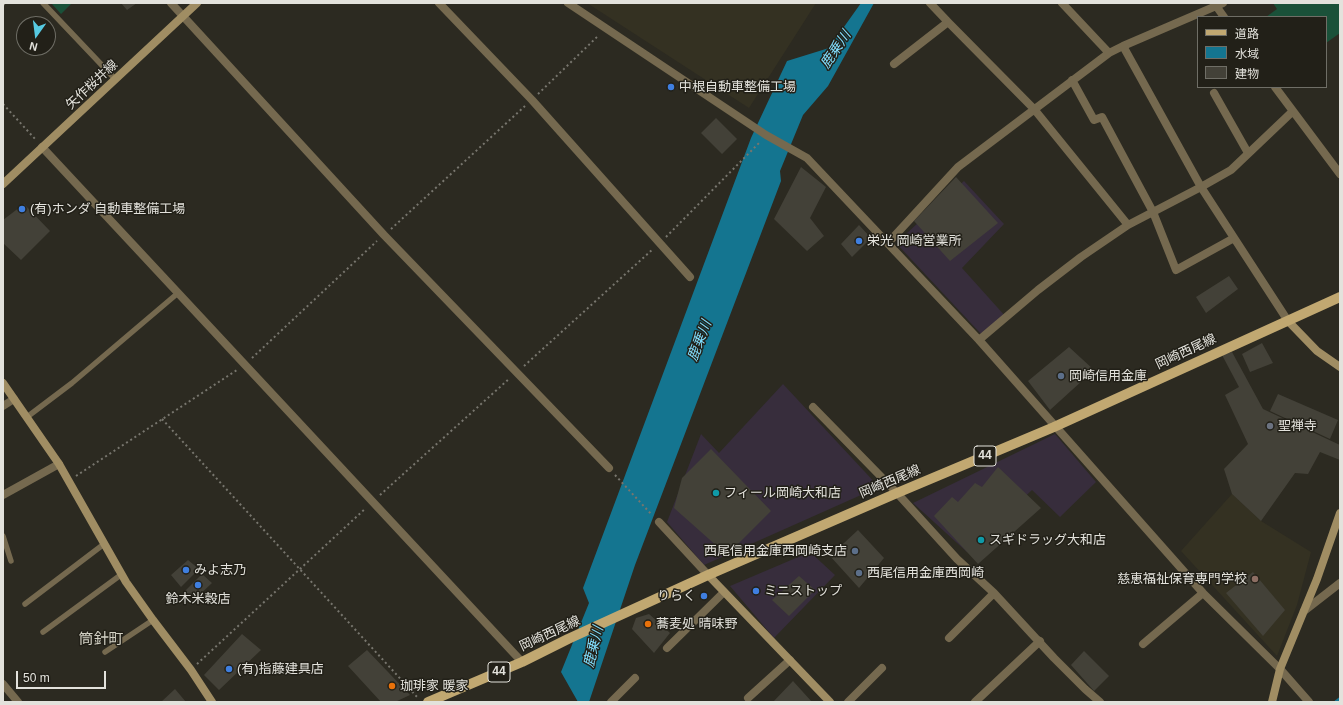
<!DOCTYPE html>
<html>
<head>
<meta charset="utf-8">
<style>
	body { margin:0 }
	#map { position:relative; width:1343px; height:705px; overflow:hidden; background:#2c2a21; font-family:Helvetica,"Noto Sans JP",sans-serif }
	canvas { display:block }
	.frame { position:absolute; inset:0; border:4px solid #e3e2dc; pointer-events:none }
	.legend { position:absolute; left:1197px; top:16px; width:130px; height:72px; box-sizing:border-box; background:#222018; border:1px solid #6f6e66; margin:0; padding:5px 7px; list-style:none; font-size:12px; color:#e3e2dc }
	.legend li { display:flex; align-items:center; gap:8px; height:20px }
	.legend b { width:20px; border:1px solid #6f6e66 }
	.north { position:absolute; left:16px; top:16px; width:40px; height:40px; box-sizing:border-box; background:#222018; border:1px solid #6f6e66; border-radius:50%; rotate:194deg; font-size:11px; font-weight:700; line-height:16px; text-align:center; color:#e3e2dc }
	.north::after { content:''; display:block; margin:auto; width:14px; height:18px; background:#56c9e1; clip-path:polygon(50% 0,100% 100%,50% 72%,0 100%) }
	.scale { position:absolute; left:16px; top:671px; width:90px; height:18px; box-sizing:border-box; border:2px solid #e3e2dc; border-top:0; padding-left:5px; font-size:12px; line-height:14px; white-space:nowrap; color:#e3e2dc; -webkit-text-stroke:3px #222018; paint-order:stroke }
</style>
</head>
<body>
<div id="map">
<canvas width="1343" height="705"></canvas>
<div class="frame"></div>
<ul class="legend">
<li><b style="height:5px;background:#c1a871"></b>道路</li>
<li><b style="height:11px;background:#147590"></b>水域</li>
<li><b style="height:11px;background:#434138"></b>建物</li>
</ul>
<div class="north">N</div>
<div class="scale">50 m</div>
</div>
<script>
const context = document.querySelector('canvas').getContext('2d');
context.lineJoin = 'round';
function fill(path, color) { context.fillStyle = color; context.fill(path, 'evenodd'); }
function stroke(path, color, width, dash) { context.strokeStyle = color; context.lineWidth = width; context.lineCap = dash ? 'butt' : 'round'; context.setLineDash(dash || []); context.stroke(path); }
function drawText(font, color, halo, rows, align = 'center') {
  context.font = font + ' Helvetica,"Noto Sans JP",sans-serif'; context.lineWidth = 3; context.setLineDash([]); context.textBaseline = 'middle'; context.strokeStyle = halo; context.fillStyle = color; for (const [text, x, y, turn = 0] of rows) {
    context.save(); context.translate(x, y); context.rotate((+turn || 0) * Math.PI / 180); context.textAlign = isNaN(turn) ? turn : align; if (halo) context.strokeText(text, 0, 0); context.fillText(text, 0, 0); context.restore();
  }
}
fill(new Path2D(`
	M 964,181 L 1004,224 L 962,268 L 1006,317 L 983,336 L 896,243 Z
	M 783,384 L 879,487 L 704,565 L 667,522 L 701,434 L 719,453 Z
	M 1055,434 L 1096,482 L 1060,517 L 1032,490 L 967,552 L 913,503 Z
	M 810,552 L 835,575 L 774,638 L 730,586 Z`), '#372d3c');
fill(new Path2D(`
	M 587,3 L 816,3 L 749,108 Z
	M 1232,494 L 1261,521 L 1311,552 L 1297,605 L 1277,656 L 1181,551 Z`), '#343122');
fill(new Path2D(`
	M 51,3 L 72,3 L 61,14 Z
	M 1273,3 L 1340,3 L 1340,33 L 1326,43 L 1326,17 L 1266,17 L 1277,9 Z`), '#1a5139');
fill(new Path2D(`
	M 861,3 L 874,3 L 828,86 L 803,115 L 780,171 L 781,181 L 635,565 L 589,702 L 578,702 L 561,672 L 589,603 L 583,588 L 751,138 L 787,61 L 829,48 Z`), '#147590');
stroke(new Path2D(`
	M 1336,702 L 1340,699`), '#147590', 3.5);
fill(new Path2D(`
	M 121,3 L 137,3 L 127,10 Z
	M 716,118 L 737,139 L 722,154 L 701,133 Z
	M 801,167 L 826,187 L 810,218 L 824,236 L 807,251 L 774,219 Z
	M 956,177 L 998,223 L 950,261 L 914,221 Z
	M 24,204 L 50,231 L 21,260 L 3,243 L 3,220 Z
	M 859,225 L 871,238 L 852,257 L 841,244 Z
	M 1229,276 L 1238,289 L 1206,313 L 1196,297 Z
	M 1262,343 L 1273,363 L 1250,372 L 1242,354 Z
	M 1069,347 L 1094,370 L 1050,410 L 1028,381 Z
	M 1232,352 L 1263,409 L 1340,445 L 1340,460 L 1320,452 L 1308,474 L 1295,473 L 1261,521 L 1232,494 L 1224,469 L 1248,444 L 1225,395 L 1239,387 L 1222,355 Z
	M 1278,394 L 1338,420 L 1330,439 L 1270,411 Z
	M 711,449 L 771,511 L 727,555 L 674,508 L 682,478 Z
	M 998,467 L 1041,508 L 978,564 L 934,516 L 952,497 L 958,502 L 975,483 L 982,487 Z
	M 858,530 L 884,558 L 859,588 L 830,556 Z
	M 188,560 L 199,569 L 181,587 L 171,575 Z
	M 1253,572 L 1285,610 L 1263,636 L 1226,593 Z
	M 202,574 L 212,583 L 194,600 L 185,591 Z
	M 799,576 L 815,590 L 789,616 L 772,600 Z
	M 649,614 L 670,633 L 654,653 L 632,629 L 636,618 Z
	M 242,634 L 261,650 L 219,690 L 204,675 Z
	M 367,650 L 410,695 L 395,702 L 381,702 L 348,666 Z
	M 1084,651 L 1109,676 L 1094,691 L 1071,665 Z
	M 793,681 L 812,702 L 773,702 Z
	M 175,689 L 186,702 L 161,702 Z`), '#434138');
stroke(new Path2D(`
	M 3,5 L 6,3
	M 538,94 L 598,36
	M 3,104 L 36,140
	M 391,229 L 525,106
	M 666,237 L 760,142
	M 252,358 L 377,241
	M 524,366 L 653,249
	M 162,419 L 418,698
	M 615,475 L 652,515
	M 76,476 L 237,370
	M 380,495 L 510,378
	M 197,664 L 366,508`), '#78766e', 2, [2, 3]);
stroke(new Path2D(`
	M 43,3 L 115,79
	M 27,417 L 72,383 L 178,293
	M 3,536 L 11,561
	M 25,604 L 104,544
	M 43,632 L 122,574
	M 105,652 L 153,620`), '#75694f', 5.5);
stroke(new Path2D(`
	M 171,3 L 384,235 L 609,468
	M 439,3 L 532,100 L 690,277
	M 568,3 L 766,135 L 807,158 L 979,340 L 1203,593 L 1280,669 L 1309,702
	M 930,3 L 948,22
	M 1062,3 L 1109,53
	M 1214,3 L 1224,17
	M 1123,46 L 1201,187 L 1288,321
	M 894,64 L 948,22 L 1034,109 L 1128,225
	M 1072,80 L 1094,120 L 1102,117 L 1153,212 L 1176,270 L 1234,238
	M 1275,87 L 1340,174
	M 1214,93 L 1248,153
	M 42,147 L 522,662
	M 888,243 L 958,167 L 1109,53 L 1123,46 L 1223,3
	M 979,340 L 1038,290 L 1081,257 L 1128,225 L 1201,187 L 1231,170 L 1293,111
	M 3,406 L 14,399
	M 813,407 L 897,493 L 957,559 L 994,593 L 1054,658 L 1085,689 L 1100,702
	M 3,495 L 59,464
	M 659,522 L 708,575
	M 1304,611 L 1340,583
	M 949,638 L 994,593
	M 1143,644 L 1203,593
	M 667,648 L 724,592
	M 3,684 L 18,702
	M 748,698 L 790,660
	M 611,702 L 635,678
	M 848,702 L 882,668
	M 975,702 L 1040,641`), '#75694f', 8);
stroke(new Path2D(`
	M 3,184 L 197,3
	M 1288,321 L 1317,351 L 1340,367
	M 3,383 L 59,464 L 126,582 L 153,620 L 191,670 L 212,702
	M 708,575 L 830,702
	M 1272,702 L 1280,669 L 1317,579 L 1340,513`), '#a08d63', 8);
stroke(new Path2D(`
	M 428,702 L 522,662 L 568,639 L 708,575 L 897,493 L 1054,427 L 1340,297`), '#c1a871', 10);
for (const [x, y, r, color] of [
	[671,87,4,"#3f7fe0"],
	[22,209,4,"#3f7fe0"],
	[859,241,4,"#3f7fe0"],
	[1061,376,4,"#5c6f8a"],
	[1270,426,4,"#6b7280"],
	[716,493,4,"#0f9aa8"],
	[981,540,4,"#0f9aa8"],
	[855,551,4,"#5c6f8a"],
	[186,570,4,"#3f7fe0"],
	[859,573,4,"#5c6f8a"],
	[1255,579,4,"#8d6e63"],
	[198,585,4,"#3f7fe0"],
	[756,591,4,"#3f7fe0"],
	[704,596,4,"#3f7fe0"],
	[648,624,4,"#e8710a"],
	[229,669,4,"#3f7fe0"],
	[392,686,4,"#e8710a"]
]) { const dot = new Path2D(); dot.arc(x, y, r, 0, 2 * Math.PI); context.fillStyle = color; context.fill(dot); stroke(dot, '#222018', 1.5); }
for (const [x, y, w] of [
	[985,456,22],
	[499,672,22]
]) { const box = new Path2D(); box.roundRect(x - w / 2, y - 10, w, 20, 3); context.fillStyle = '#222018'; context.fill(box); stroke(box, '#e3e2dc', 1); }
drawText('bold 12px', '#e3e2dc', null, [
	["44",985,456],
	["44",499,672]
]);
drawText('13px', '#e3e2dc', '#222018', [
	["矢作桜井線",92,85,-43],
	["岡崎西尾線",1186,352,-25],
	["岡崎西尾線",890,482,-23],
	["岡崎西尾線",550,634,-25]
]);
drawText('13px', '#e3e2dc', '#222018', [
	["中根自動車整備工場",679,87],
	["(有)ホンダ 自動車整備工場",30,209],
	["栄光 岡崎営業所",867,241],
	["岡崎信用金庫",1069,376],
	["聖禅寺",1278,426],
	["フィール岡崎大和店",724,493],
	["スギドラッグ大和店",989,540],
	["西尾信用金庫西岡崎支店",847,551,"right"],
	["みよ志乃",194,570],
	["西尾信用金庫西岡崎",867,573],
	["慈恵福祉保育専門学校",1247,579,"right"],
	["ミニストップ",764,591],
	["りらく",696,596,"right"],
	["鈴木米穀店",198,599,"center"],
	["蕎麦処 晴味野",656,624],
	["(有)指藤建具店",237,669],
	["珈琲家 暖家",400,686]
], 'left');
drawText('italic 14px', '#81ddfc', '#222018', [
	["鹿乗川",836,50,-56],
	["鹿乗川",700,341,-69],
	["鹿乗川",594,647,-76]
]);
drawText('15px', '#d3d1c5', '#222018', [
	["筒針町",101,640]
]);
</script>
</body>
</html>
